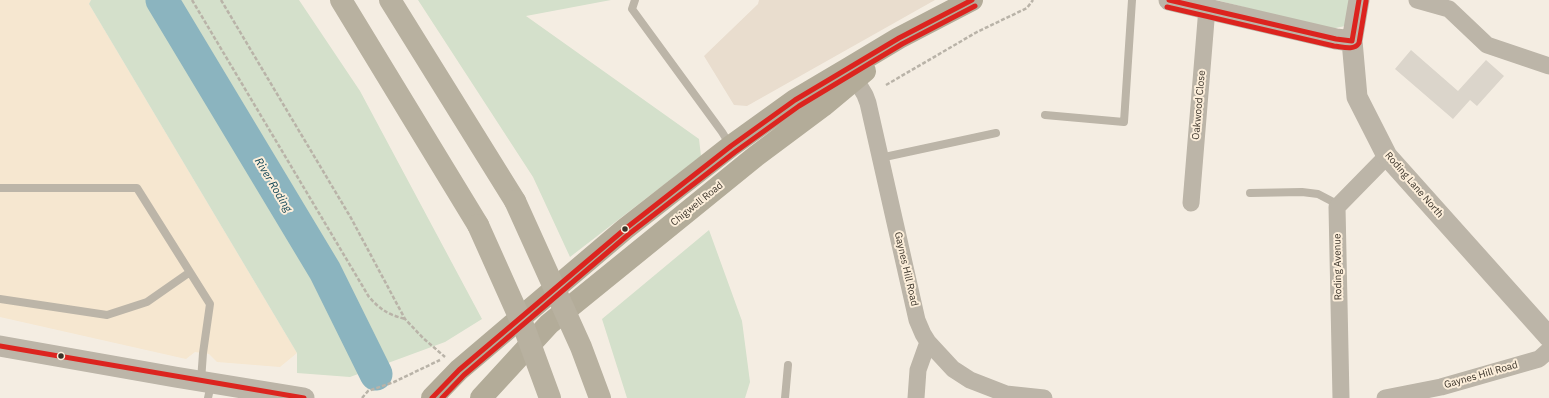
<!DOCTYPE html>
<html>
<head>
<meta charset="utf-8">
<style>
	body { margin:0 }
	canvas { display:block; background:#f4ede2 }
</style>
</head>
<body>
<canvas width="1549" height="398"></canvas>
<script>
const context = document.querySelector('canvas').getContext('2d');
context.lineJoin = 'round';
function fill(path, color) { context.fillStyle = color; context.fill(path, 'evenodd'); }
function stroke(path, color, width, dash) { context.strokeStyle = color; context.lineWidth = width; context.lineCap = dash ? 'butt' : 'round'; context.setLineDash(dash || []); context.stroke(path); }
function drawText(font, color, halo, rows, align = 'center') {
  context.font = font + ' "IBM Plex Sans",sans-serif'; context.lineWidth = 4; context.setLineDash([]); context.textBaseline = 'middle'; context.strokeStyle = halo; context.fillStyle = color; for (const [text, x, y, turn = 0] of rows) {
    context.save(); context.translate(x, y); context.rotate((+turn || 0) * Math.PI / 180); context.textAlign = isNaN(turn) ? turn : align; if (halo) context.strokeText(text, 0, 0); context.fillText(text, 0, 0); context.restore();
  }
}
fill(new Path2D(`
	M 759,0 L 935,0 L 747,106 L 734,105 L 704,56 L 758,4 Z`), '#e9ddce');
fill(new Path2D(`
	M 0,0 L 91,0 L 89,4 L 297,353 L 280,367 L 217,362 L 209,354 L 195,352 L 186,359 L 0,317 Z`), '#f6e7d0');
fill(new Path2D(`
	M 91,0 L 299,0 L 360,91 L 482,319 L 445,342 L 350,377 L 297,373 L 297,353 L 89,4 Z
	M 418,0 L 611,0 L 526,16 L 699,139 L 701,156 L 570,257 L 533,177 Z
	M 1216,0 L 1354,0 L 1345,26 L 1331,29 Z
	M 709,230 L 742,321 L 750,382 L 745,398 L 627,398 L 602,319 Z`), '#d4e0cb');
stroke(new Path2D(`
	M 162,0 L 325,271 L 376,374`), '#8bb4bf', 33);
fill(new Path2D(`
	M 1411,50 L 1458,91 L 1486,60 L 1504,76 L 1477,106 L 1470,100 L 1453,119 L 1395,69 Z`), '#dbd5cb');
stroke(new Path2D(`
	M 192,0 L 369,297 C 381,310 387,314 405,319
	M 221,0 L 351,218 L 405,319 L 423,338 L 445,357
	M 886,85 L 977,32 L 1027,8 L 1033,0
	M 362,398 L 368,391 L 394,382 L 440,360`), '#b9b3a8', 2.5, [4, 2]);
stroke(new Path2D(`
	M 635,0 L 632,9 L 722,132 L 730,145
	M 1045,115 L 1124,122 L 1132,0
	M 880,158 L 996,133
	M 0,188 L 137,188 L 210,304 L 203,353 L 201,381
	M 1250,193 L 1302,192 L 1318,194 L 1339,205
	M 0,299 L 107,315 L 147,302 L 190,272
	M 208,398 L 211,384
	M 785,398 L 788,365`), '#bcb5a8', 8);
stroke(new Path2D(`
	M 1417,0 L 1449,9 L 1487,45 L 1549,66
	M 850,70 L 865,95 L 868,103 L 917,320 L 923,334 L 928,342 L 953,369 L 970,380 L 1006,394 L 1044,398
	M 1191,203 L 1207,8
	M 916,398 L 918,370 L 928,342
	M 1341,398 L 1337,207 L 1387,156
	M 1385,398 L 1441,387 L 1539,359 L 1549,350`), '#bcb5a8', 17);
stroke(new Path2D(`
	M 1169,0 L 1336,39 L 1352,41
	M 1359,0 L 1352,41 L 1357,97 L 1387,156 L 1549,337
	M 0,346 L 175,377 L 304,398`), '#bcb5a8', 21);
stroke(new Path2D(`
	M 432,398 L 459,370 L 625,229 L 731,146 L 795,100 L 849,68 L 899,38 L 972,0
	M 481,398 L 549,324 L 756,156 L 823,106 L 865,71`), '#b3ac99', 22);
stroke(new Path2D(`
	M 341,0 L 478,225
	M 390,0 L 515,201`), '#b8b1a0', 22);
stroke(new Path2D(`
	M 515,201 L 581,347 L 600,398
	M 478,225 L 525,330 L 550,398`), '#b8b1a0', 22);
stroke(new Path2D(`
	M 1169,0 L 1336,39 L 1352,41 L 1359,0
	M 0,346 L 304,398
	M 432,398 L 459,370 L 625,229 L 731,146 L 795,100 L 899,38 L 972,0`), '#dc241f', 5);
stroke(new Path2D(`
	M 1167,7 L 1334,46 C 1343,47 1354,51 1359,43 L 1366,1
	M 442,398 L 464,375 L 629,234 L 735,152 L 799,106 L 902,44 L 975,6`), '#dc241f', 5);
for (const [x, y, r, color] of [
	[625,229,3.5,"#3a3329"],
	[61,356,3.5,"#3a3329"]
]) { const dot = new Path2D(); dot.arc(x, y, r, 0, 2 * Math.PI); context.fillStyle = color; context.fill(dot); stroke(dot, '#fceeda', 1.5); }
drawText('10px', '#3a3329', '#fceeda', [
	["Oakwood Close",1199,105,-85],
	["Roding Lane North",1414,185,49],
	["Chigwell Road",697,204,-39],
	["Roding Avenue",1338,267,-91],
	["Gaynes Hill Road",906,269,77],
	["Gaynes Hill Road",1481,375,-16]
]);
drawText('italic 11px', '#124757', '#fceeda', [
	["River Roding",273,185,59]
]);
</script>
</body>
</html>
